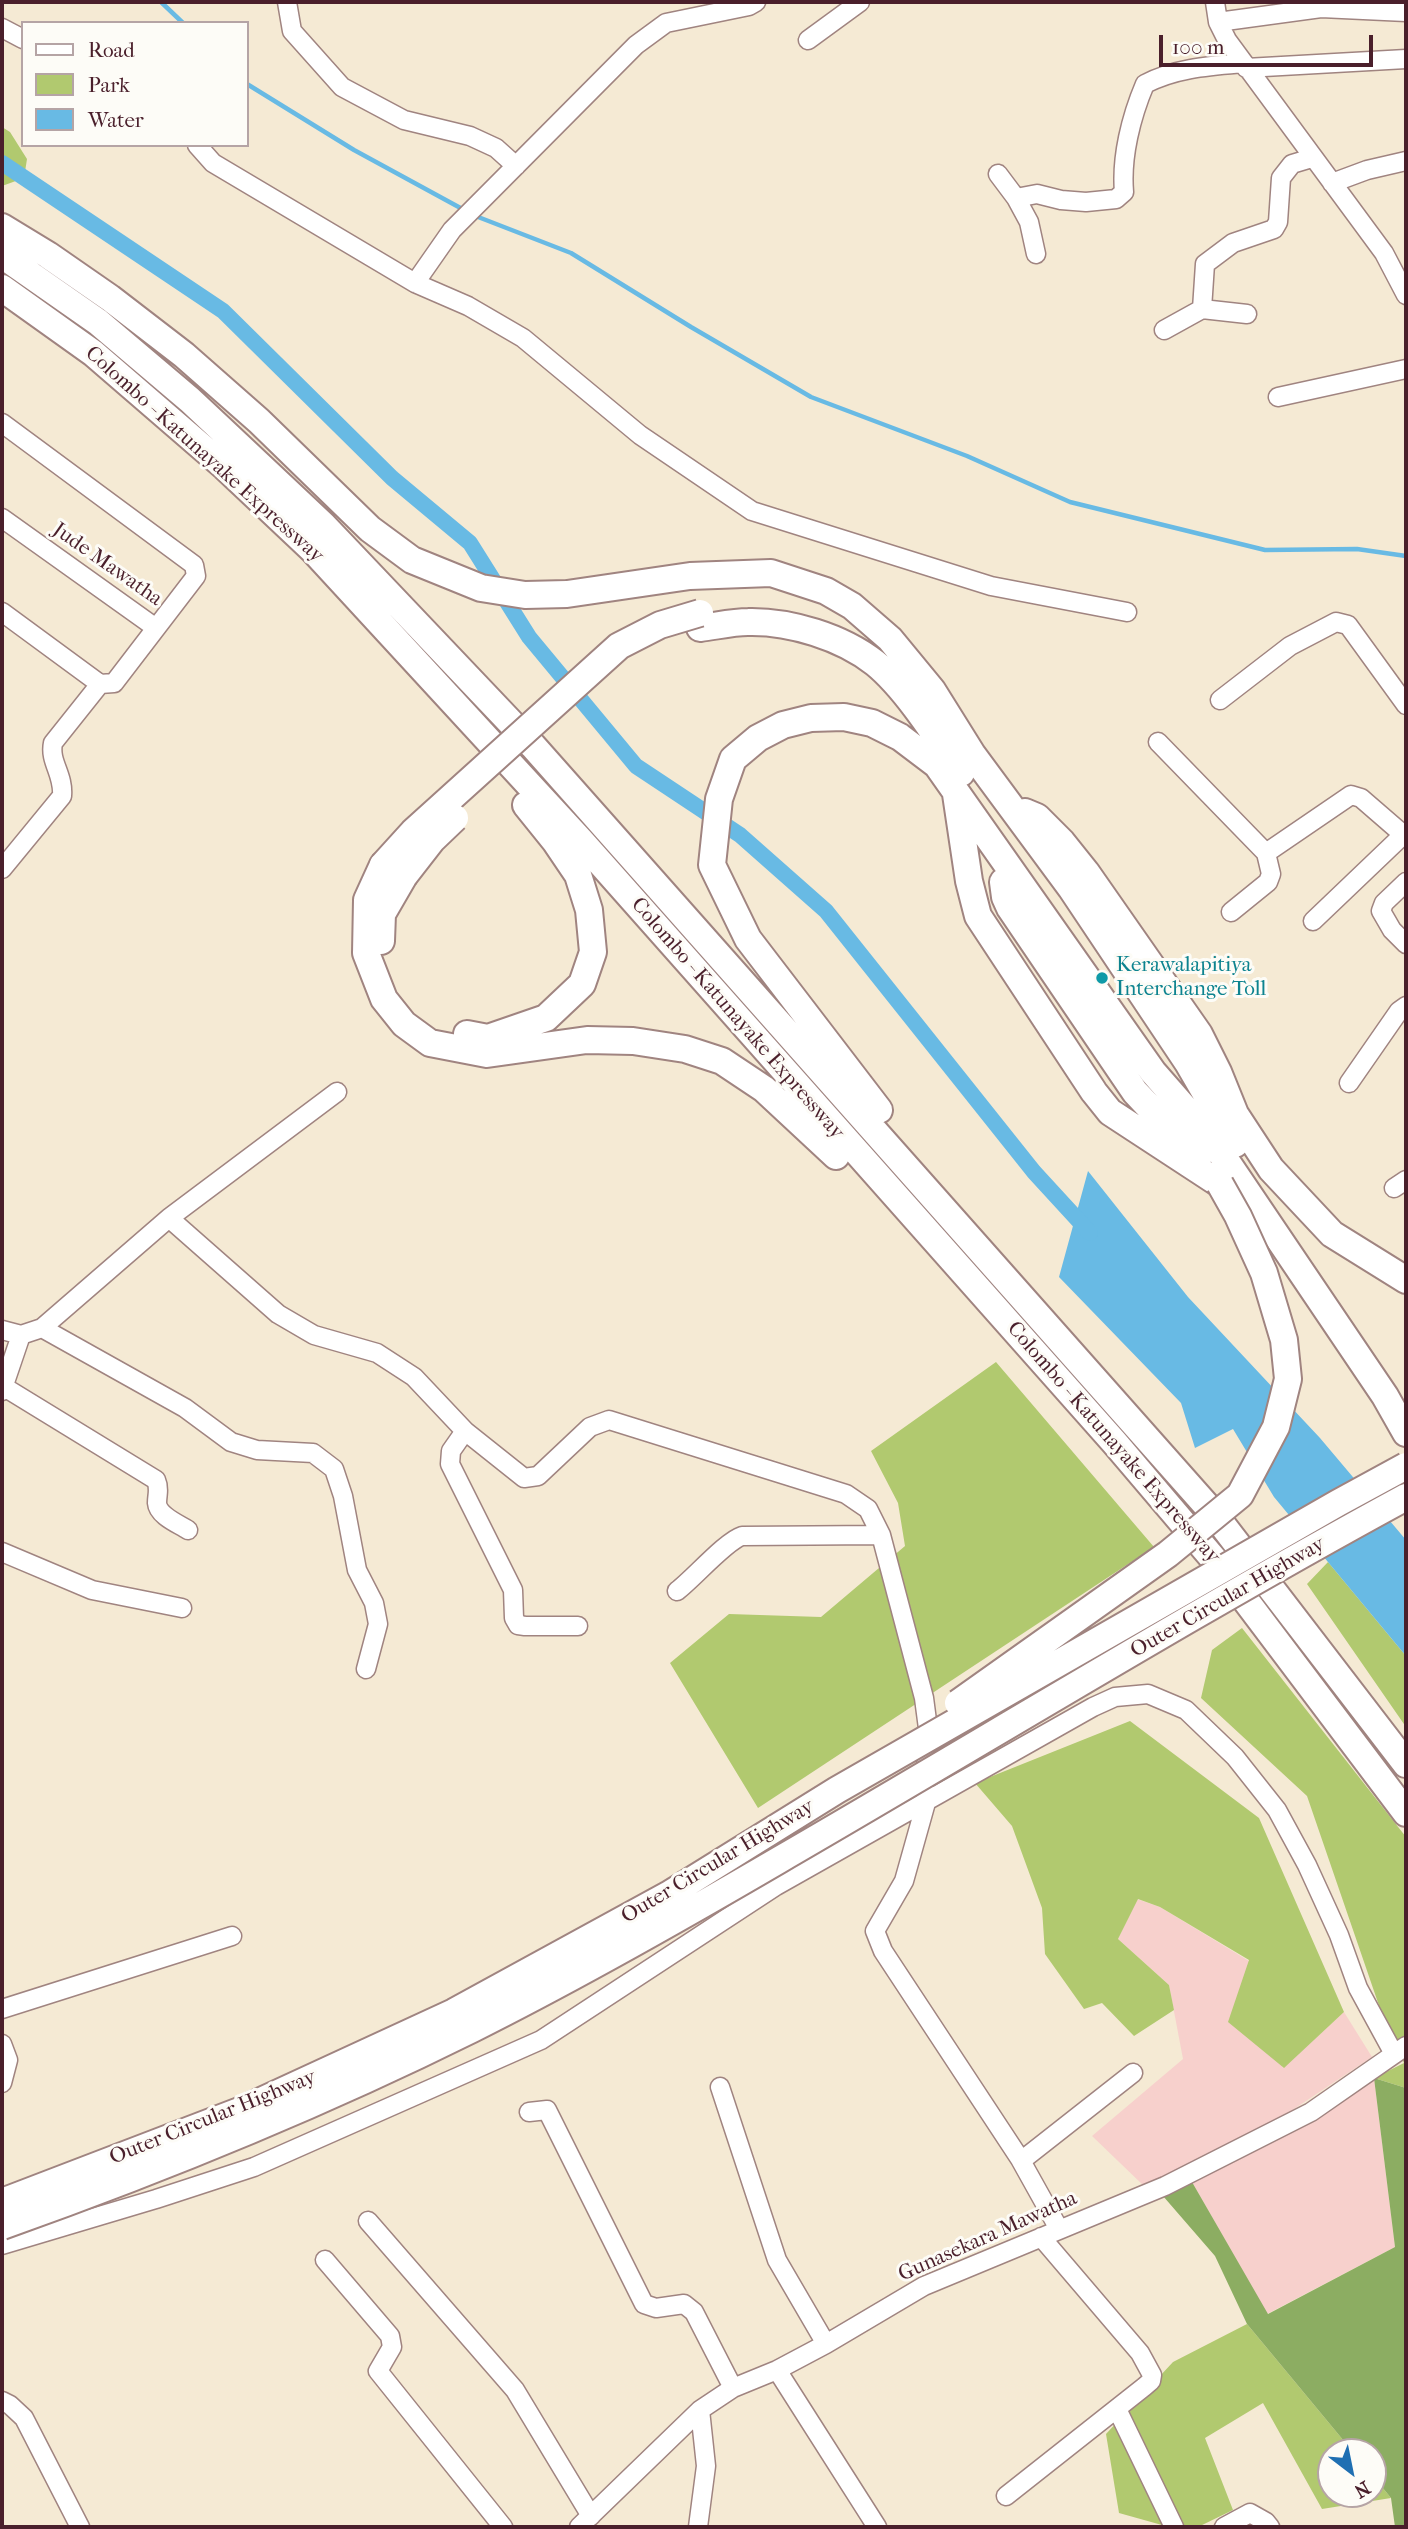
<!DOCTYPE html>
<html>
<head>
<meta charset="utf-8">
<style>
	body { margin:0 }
	#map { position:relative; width:1408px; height:2529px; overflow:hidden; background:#f5ead4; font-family:"IM FELL French Canon",serif }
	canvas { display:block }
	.frame { position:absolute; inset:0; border:4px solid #4a1f2b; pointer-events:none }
	.legend { position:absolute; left:21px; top:21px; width:228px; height:126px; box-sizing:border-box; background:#fdfcf7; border:2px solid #b5a4a5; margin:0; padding:9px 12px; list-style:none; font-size:21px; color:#4a1f2b }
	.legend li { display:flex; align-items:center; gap:14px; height:35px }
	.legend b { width:35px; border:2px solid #b5a4a5 }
	.north { position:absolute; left:1317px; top:2438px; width:70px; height:70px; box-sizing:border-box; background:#fdfcf7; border:2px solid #b5a4a5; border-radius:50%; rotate:148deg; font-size:19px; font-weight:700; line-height:28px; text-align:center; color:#4a1f2b }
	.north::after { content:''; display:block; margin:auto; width:24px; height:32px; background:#1f6fb2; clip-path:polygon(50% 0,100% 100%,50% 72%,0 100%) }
	.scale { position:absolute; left:1159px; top:35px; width:214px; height:32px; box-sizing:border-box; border:4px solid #4a1f2b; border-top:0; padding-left:9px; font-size:21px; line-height:24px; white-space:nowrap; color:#4a1f2b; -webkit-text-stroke:5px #fdfcf7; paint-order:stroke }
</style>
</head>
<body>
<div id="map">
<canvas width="1408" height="2529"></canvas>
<div class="frame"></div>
<ul class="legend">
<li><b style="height:9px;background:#fff"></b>Road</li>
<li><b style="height:19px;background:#b1c96f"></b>Park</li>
<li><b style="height:19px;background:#68bae4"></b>Water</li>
</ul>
<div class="north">N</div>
<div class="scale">100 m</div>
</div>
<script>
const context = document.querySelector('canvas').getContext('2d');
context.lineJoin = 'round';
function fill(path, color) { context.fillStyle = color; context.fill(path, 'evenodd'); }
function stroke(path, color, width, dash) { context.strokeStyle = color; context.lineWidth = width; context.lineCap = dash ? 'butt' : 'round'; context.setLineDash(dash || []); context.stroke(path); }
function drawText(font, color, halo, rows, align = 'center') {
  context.font = font + ' "IM FELL French Canon",serif'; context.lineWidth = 6; context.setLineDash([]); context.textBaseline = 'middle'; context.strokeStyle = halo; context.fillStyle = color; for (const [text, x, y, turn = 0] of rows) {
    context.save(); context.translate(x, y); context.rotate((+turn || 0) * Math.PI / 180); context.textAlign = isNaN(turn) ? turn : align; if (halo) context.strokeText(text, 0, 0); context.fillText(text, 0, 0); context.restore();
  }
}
fill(new Path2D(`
	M 1137,1899 L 1160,1907 L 1249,1961 L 1283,2068 L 1344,2012 L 1372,2057 L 1291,2111 L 1145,2187 L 1092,2136 L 1183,2059 L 1169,1985 L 1118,1939 Z
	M 1374,2078 L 1395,2247 L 1267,2314 L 1192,2182 Z`), '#f7d0cc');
fill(new Path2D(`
	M 2,127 L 10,132 L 27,159 L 24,178 L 2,186 Z
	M 996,1362 L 1154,1547 L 758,1808 L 670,1663 L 729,1614 L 821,1617 L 905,1546 L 898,1503 L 871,1451 Z
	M 1328,1562 L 1406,1656 L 1406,1727 L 1307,1584 Z
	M 1242,1628 L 1406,1837 L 1406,2088 L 1374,2078 L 1404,2063 L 1386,2026 L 1307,1796 L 1201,1698 L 1212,1650 Z
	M 1130,1721 L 1259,1818 L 1344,2012 L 1284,2068 L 1228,2022 L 1249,1960 L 1160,1907 L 1138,1899 L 1118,1939 L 1169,1985 L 1174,2010 L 1134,2036 L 1102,2003 L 1084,2009 L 1045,1954 L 1042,1908 L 1012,1826 L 975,1783 Z
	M 1247,2324 L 1353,2452 L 1331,2452 L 1331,2494 L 1373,2494 L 1373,2476 L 1391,2498 L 1322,2509 L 1263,2403 L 1205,2438 L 1233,2510 L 1198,2527 L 1169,2527 L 1119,2513 L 1106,2434 L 1173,2362 Z`), '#b1c96f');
fill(new Path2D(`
	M 1374,2078 L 1406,2088 L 1406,2527 L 1395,2527 L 1391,2498 L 1373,2476 L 1373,2452 L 1353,2452 L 1247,2324 L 1215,2256 L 1163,2196 L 1192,2182 L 1268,2314 L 1395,2247 Z`), '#8cad62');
fill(new Path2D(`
	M 1088,1171 L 1188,1297 L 1320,1438 L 1406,1540 L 1406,1656 L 1274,1497 L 1233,1429 L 1195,1448 L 1181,1403 L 1059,1277 Z`), '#68bae4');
stroke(new Path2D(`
	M 161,2 L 183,23
	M 247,84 L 354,150 L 466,211
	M 473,215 L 571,253 L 691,327 L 811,397 L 967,456 L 1070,502 L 1265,550 L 1357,549 L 1406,556`), '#68bae4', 4.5);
stroke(new Path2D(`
	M 2,163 L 223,311 L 392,478 L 470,543 L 529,637 L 636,766 L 740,835 L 826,911 L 1034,1172 L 1090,1233`), '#68bae4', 16);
const minor = new Path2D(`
	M 287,2 L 292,31 L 342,87 L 404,120 L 470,136 L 496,148 L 516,166
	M 1215,2 L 1218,22 L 1227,40 L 1384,253 L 1406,295
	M 1218,22 L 1321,8 L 1406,12
	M 2,28 L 23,39
	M 808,40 L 860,2
	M 1246,68 L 1406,59
	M 197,145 L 213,163 L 415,283 L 468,306 L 523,338 L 640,435 L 752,511 L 991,586 L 1127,612
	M 998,174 L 1016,198
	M 1332,183 L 1367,170 L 1406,161
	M 1036,254 L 1029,222 L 1016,198 L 1037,194 L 1061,200 L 1086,202 L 1116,199 L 1124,192 C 1121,157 1131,117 1145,84 C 1176,68 1209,66 1244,63
	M 415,283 L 452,230 L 636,45 L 666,23 L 749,6 L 756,2
	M 1202,309 L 1247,314
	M 1164,330 L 1202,309 L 1205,264 L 1233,243 L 1274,229 L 1278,222 L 1281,178 L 1292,164 L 1312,158
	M 1278,397 L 1406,369
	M 2,423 L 194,565 L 196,576 L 114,683 L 100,684 L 2,612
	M 2,518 L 156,628
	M 1220,700 L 1290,646 L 1336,622 L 1348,625 L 1406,705
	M 1158,742 L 1266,853 L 1271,874 L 1268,882 L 1231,912
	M 1266,853 L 1351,795 L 1361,798 L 1406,837
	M 2,869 L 62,796 C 64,774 49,762 53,743 L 100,684
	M 1406,882 L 1384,903 L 1381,911 L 1392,930 L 1406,944
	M 1313,921 L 1403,835
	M 1349,1083 L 1399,1011 L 1406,1006
	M 1394,1188 L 1406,1180
	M 169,1218 L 337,1092
	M 42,1328 L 185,1408 L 231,1442 L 257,1450 L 313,1453 L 334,1469 L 343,1496 L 357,1570 L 374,1603 L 378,1624 L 366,1669
	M 2,1330 L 21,1335 L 42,1328 L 169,1218 L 278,1314 L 314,1335 L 377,1353 L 414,1377 L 465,1431 L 524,1478 L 538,1476 L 590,1427 L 609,1420 L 846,1494 L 868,1509 L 881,1535 L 924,1698 L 929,1736 L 924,1787 L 927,1799 L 904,1881 L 875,1931 L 883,1951 L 1020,2159 L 1059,2229
	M 4,1387 L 156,1480 C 160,1489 157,1494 157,1503 C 158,1516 179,1524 188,1530
	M 2,1391 L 21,1335
	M 465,1431 L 451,1451 L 450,1464 L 513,1590 L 514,1618 L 518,1625 L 525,1626 L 578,1626
	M 2,1552 L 92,1590 L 182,1608
	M 677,1591 C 693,1579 726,1541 742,1536 L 881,1535
	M 2,2009 L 232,1936
	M 2,2044 L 8,2060 L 2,2083
	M 720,2087 L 777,2260 L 826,2344
	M 529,2112 L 547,2110 L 644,2304 L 656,2308 L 684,2304 L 694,2312 L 733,2388
	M 1021,2161 L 1133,2073
	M 368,2221 L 515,2390 L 591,2516
	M 2,2245 L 156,2199 L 254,2167 L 541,2040 L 776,1886 L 1093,1707 L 1115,1697 L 1148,1694 L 1186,1710 L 1235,1757 L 1277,1810 L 1307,1865 L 1339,1935 L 1358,1988 L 1394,2054
	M 325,2260 L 390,2336 L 392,2347 L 378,2371 L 503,2527
	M 777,2370 L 877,2527
	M 2,2401 L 10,2405 L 24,2418 L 80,2527
	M 1117,2409 L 1174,2527
	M 1006,2496 L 1144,2387 L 1151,2381 L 1152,2375 L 1140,2353 L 1041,2237
	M 579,2527 L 700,2410 L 733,2388 L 777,2370 L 826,2344 L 924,2286 L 1165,2186 L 1311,2112 L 1406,2046
	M 698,2527 L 706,2466 L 700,2410
	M 1224,2527 L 1250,2513 L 1266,2522 L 1270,2527`);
const highway = new Path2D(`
	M 2,227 L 48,255 L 110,298 L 184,355 L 259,421 L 370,529 L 412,560 L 481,588 L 525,595 L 567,594 L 690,576 L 771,573 L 826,591 L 852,606 L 890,639 L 932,690 L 972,754 L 1071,888 L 1188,1063 L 1235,1144
	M 2,255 L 98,322 L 190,400 L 323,525 L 533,746 L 1214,1514 L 1406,1764
	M 2,288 L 93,353 L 225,467 L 313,550 L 581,841 L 1114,1442 L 1222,1569 L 1406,1813
	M 700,628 C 716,626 733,622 748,622 C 790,621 842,637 875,663 C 906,688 938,739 961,773
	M 956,794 L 969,881 L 978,916 L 1094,1092 L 1110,1112 L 1220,1184
	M 1025,812 L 1037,817 L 1062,842 L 1086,872 L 1199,1034 L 1218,1072 L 1235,1114 L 1271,1169 L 1332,1234 L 1406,1280
	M 383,865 L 367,900 L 366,953 L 384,999 L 404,1024 L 430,1043 L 487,1054 L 587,1040 L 633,1041 L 685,1049 L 722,1061 L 764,1089 L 836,1156
	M 1003,882 L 1005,897 L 1010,908 L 1135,1092 L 1198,1159
	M 381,941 L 382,914 L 404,876
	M 467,1034 L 488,1038 L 546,1018 L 582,984 L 593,952 L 589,910 L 578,875 L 555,841 L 526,805
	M 879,1110 L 748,939 L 712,865 L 719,799 L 733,759 L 758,738 L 783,725 L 811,718 L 844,717 L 872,723 L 900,737 L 937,765 L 1153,1072 L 1209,1136
	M 1206,1131 L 1385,1396 L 1406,1433`);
stroke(minor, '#a08480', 21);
stroke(highway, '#a08480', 30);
stroke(minor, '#fff', 18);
stroke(highway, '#fff', 26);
const highwayBridge = new Path2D(`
	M 383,865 L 413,832 L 619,646 L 660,625 L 700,613
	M 404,876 L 432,840 L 455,818
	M 958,1703 L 1168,1554 L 1240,1495 L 1276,1427 L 1288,1379 L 1284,1340 L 1264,1273 L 1238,1216 L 1220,1184
	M 2,2202 L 237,2112 L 454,2012 L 668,1895 L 837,1790 L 1338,1503 L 1406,1466
	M 2,2226 C 162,2169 319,2105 472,2029 C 576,1977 678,1919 779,1860 C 988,1739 1194,1612 1406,1497`);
stroke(highwayBridge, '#a08480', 30, []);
stroke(highwayBridge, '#fff', 26);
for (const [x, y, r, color] of [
	[1102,978,7,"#0f9aa8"]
]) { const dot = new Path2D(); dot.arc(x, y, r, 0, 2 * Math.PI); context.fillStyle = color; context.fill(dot); stroke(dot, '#fdfcf7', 2.5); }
drawText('21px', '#4a1f2b', '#fdfcf7', [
	["Colombo - Katunayake Expressway",204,455,42],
	["Jude Mawatha",107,565,35],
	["Colombo - Katunayake Expressway",737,1019,49],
	["Colombo - Katunayake Expressway",1113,1443,49],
	["Outer Circular Highway",1228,1598,-30],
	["Outer Circular Highway",718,1862,-31],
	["Outer Circular Highway",213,2118,-22],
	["Gunasekara Mawatha",988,2237,-24]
]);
drawText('21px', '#0d838f', '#fdfcf7', [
	["Kerawalapitiya",1116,966],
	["Interchange Toll",1116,990]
], 'left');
</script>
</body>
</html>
